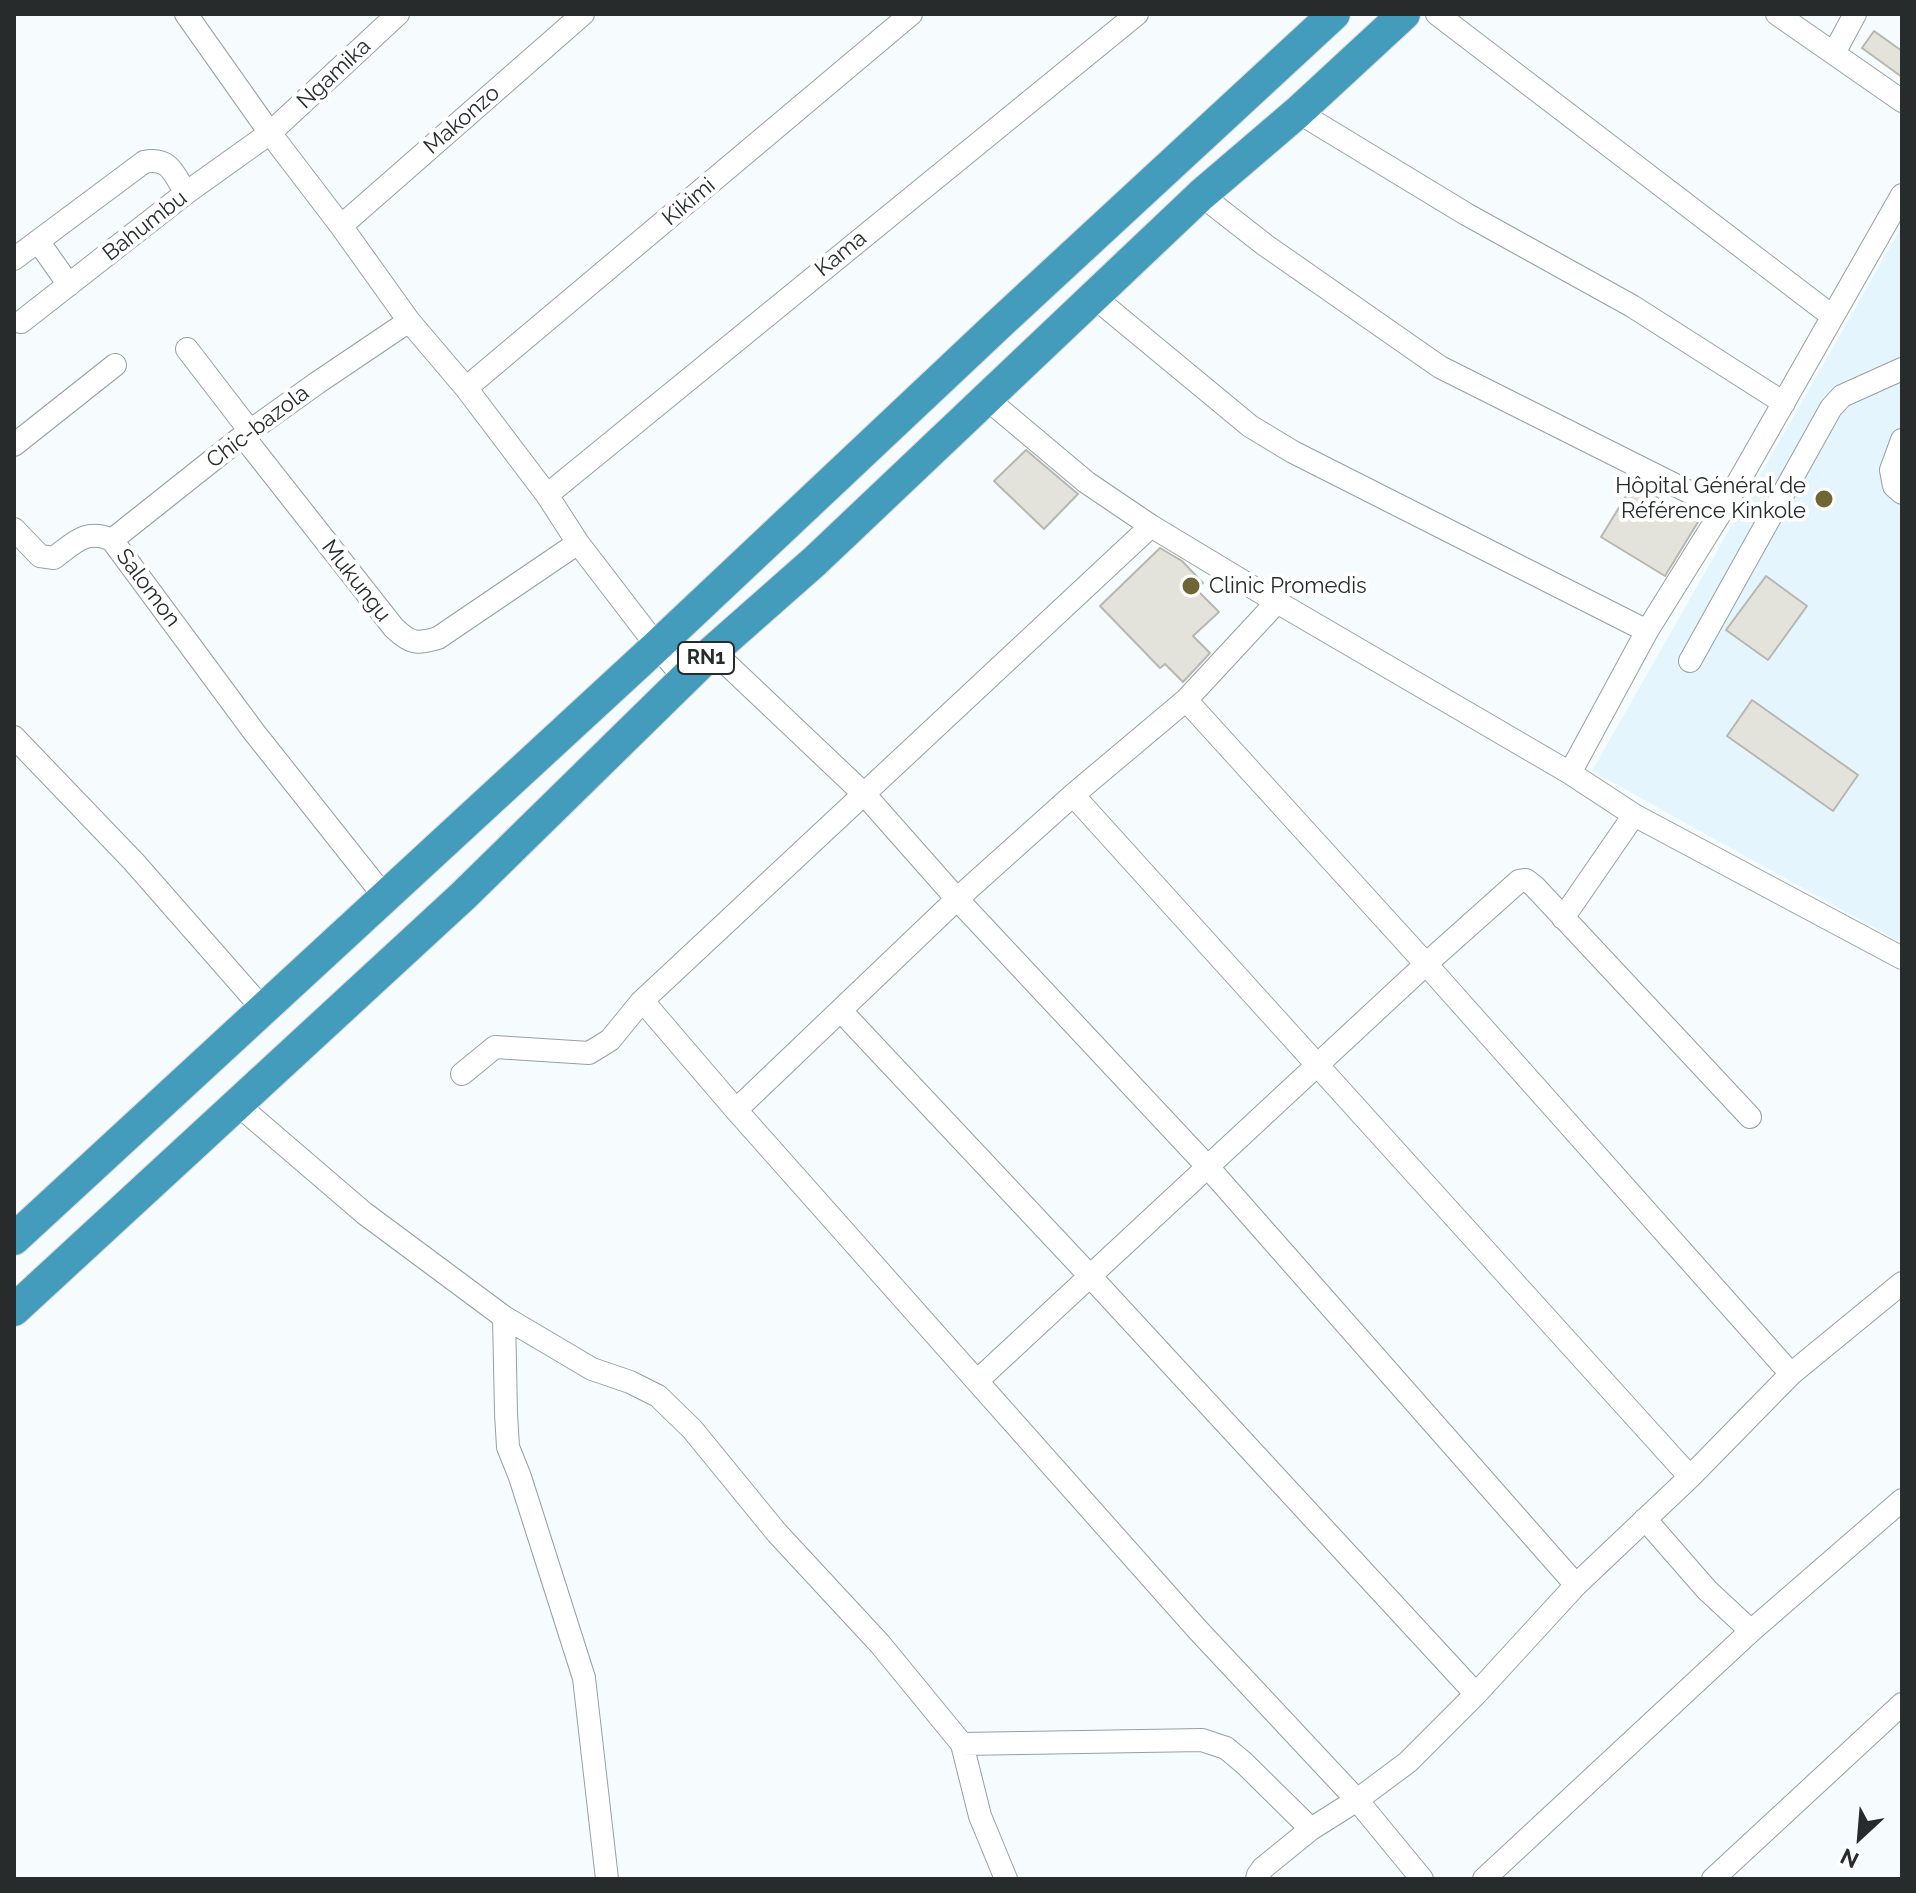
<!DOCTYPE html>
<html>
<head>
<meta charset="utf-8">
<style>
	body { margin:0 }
	#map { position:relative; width:1916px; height:1893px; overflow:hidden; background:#f6fcfe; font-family:Raleway,sans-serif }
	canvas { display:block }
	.frame { position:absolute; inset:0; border:16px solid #272b2c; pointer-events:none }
	.north { position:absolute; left:1820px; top:1797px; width:80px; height:80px; -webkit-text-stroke:6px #fff; paint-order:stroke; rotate:206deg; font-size:22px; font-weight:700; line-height:32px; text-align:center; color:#272b2c }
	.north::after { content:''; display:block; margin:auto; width:28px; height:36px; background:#272b2c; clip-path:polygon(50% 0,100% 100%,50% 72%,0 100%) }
</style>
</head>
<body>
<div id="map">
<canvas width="1916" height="1893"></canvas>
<div class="frame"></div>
<div class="north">N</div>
</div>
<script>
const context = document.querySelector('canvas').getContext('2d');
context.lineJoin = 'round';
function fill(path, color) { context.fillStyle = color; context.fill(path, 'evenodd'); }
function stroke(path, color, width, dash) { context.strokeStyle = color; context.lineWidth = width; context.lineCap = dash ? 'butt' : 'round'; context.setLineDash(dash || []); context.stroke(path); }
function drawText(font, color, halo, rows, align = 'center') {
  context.font = font + ' Raleway,sans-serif'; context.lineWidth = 8; context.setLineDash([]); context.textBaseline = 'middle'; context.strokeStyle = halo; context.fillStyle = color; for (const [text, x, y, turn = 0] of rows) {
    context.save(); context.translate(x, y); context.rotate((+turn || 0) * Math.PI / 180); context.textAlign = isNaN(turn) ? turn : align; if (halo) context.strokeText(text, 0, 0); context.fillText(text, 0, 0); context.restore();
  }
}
fill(new Path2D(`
	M 1902,226 L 1902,943 L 1592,771 Z`), '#e4f5fd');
const building = new Path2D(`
	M 1874,31 L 1902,51 L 1902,77 L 1862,48 Z
	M 1026,450 L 1078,494 L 1044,529 L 994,481 Z
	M 1634,483 L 1698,522 L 1665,576 L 1601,537 Z
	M 1160,548 L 1182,561 L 1203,583 L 1196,589 L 1219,612 L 1193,636 L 1210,653 L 1183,682 L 1165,664 L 1160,668 L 1100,606 Z
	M 1766,576 L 1807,606 L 1768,660 L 1726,630 Z
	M 1752,700 L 1858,775 L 1833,811 L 1727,736 Z`);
fill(building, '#e4e3db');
stroke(building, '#b8b7af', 2);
const minor = new Path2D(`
	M 186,14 L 270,133 L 341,226 L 409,321 L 466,388 L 547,495 L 578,543 L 657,646 L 685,679
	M 1437,14 L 1832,316
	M 1777,14 L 1902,101
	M 1834,53 L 1855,14
	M 1298,112 L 1466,214 L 1632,306 L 1784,403
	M 1201,195 L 1265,245 L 1440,367 L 1723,509
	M 341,226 L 583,14
	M 38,241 L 69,285
	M 14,259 L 144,162 C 170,156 174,175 186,193
	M 1094,297 L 1250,426 L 1293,452 L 1647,631
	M 21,322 L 186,193 L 270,133 L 398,14
	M 187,349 L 250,431
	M 466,388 L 911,14
	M 986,398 L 1086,482 L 1151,526 L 1277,602 L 1570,773 L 1634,815 L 1902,958
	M 243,436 L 394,628 C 411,644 416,644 438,638 L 578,543
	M 1902,440 L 1891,470 L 1894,486 L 1902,493
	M 14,445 L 115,365
	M 547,495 L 1137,14
	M 14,529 L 40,556 L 54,558 C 74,543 86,528 112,540 L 254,732 L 384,896
	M 112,540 L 243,436 L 317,383 L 409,321
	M 713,651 L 865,795 L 957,899 L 1207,1166 L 1576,1585
	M 1690,661 L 1831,408 L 1842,396 L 1902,369
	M 1186,700 L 1426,964 L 1791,1374
	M 14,737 L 134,862 L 262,1008
	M 1570,773 L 1647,631 L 1723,509 L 1902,195
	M 1073,795 L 1690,1477
	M 1563,918 L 1634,815
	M 641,1002 L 1151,526
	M 841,1011 L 1090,1276 L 1476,1694
	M 462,1074 L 495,1047 L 589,1053 L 610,1040 L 641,1002 L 647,1006 L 736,1110 L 1197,1629 L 1357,1800 L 1422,1879
	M 237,1104 L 364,1213 L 504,1317 L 592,1369 L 630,1382 L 658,1396 L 692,1429 L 777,1533 L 880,1644 L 962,1744 L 980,1816 L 1006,1879
	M 736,1110 L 957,899 L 1073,795 L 1186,700 L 1277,602
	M 504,1317 L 506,1413 L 508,1447 L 520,1477 L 584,1678 L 607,1879
	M 977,1381 L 1426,964 L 1519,881 L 1526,880 L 1534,886 L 1750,1117
	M 1645,1519 L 1707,1590 L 1751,1631
	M 962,1744 L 1202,1740 L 1226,1748 L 1244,1763 L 1311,1829
	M 1257,1879 L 1258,1875 L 1263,1868 L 1311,1829 L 1357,1800 L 1408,1762 L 1476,1694 L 1576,1585 L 1690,1477 L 1791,1374 L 1902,1283
	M 1484,1879 L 1751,1631 L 1902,1500
	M 1713,1879 L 1902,1704`);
const highway = new Path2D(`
	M 14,1239 L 657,646 L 1001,322 L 1334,14
	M 14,1310 L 463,896 L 713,651 L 815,561 L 1201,195 L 1298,112 L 1404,14`);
stroke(minor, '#979fa3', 24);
stroke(highway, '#d8d9d9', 34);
stroke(minor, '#fff', 22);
stroke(highway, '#449cbd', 32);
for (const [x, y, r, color] of [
	[1824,499,10,"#6f6733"],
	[1191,586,10,"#6f6733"]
]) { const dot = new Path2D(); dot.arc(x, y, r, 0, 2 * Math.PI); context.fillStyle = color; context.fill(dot); stroke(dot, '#fff', 3); }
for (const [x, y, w] of [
	[706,658,56]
]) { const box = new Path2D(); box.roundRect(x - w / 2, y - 16, w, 32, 6); context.fillStyle = '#fff'; context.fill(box); stroke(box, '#272b2c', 2); }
drawText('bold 20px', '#272b2c', null, [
	["RN1",706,658]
]);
drawText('22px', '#272b2c', '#fff', [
	["Ngamika",334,74,-43],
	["Makonzo",462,120,-41],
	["Kikimi",689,202,-40],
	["Bahumbu",145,226,-38],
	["Kama",841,254,-39],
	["Chic-bazola",258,427,-37],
	["Mukungu",356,581,52],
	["Salomon",148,588,53]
]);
drawText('22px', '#272b2c', '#fff', [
	["Hôpital Général de",1806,486],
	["Référence Kinkole",1806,511],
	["Clinic Promedis",1209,586,"left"]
], 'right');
</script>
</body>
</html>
